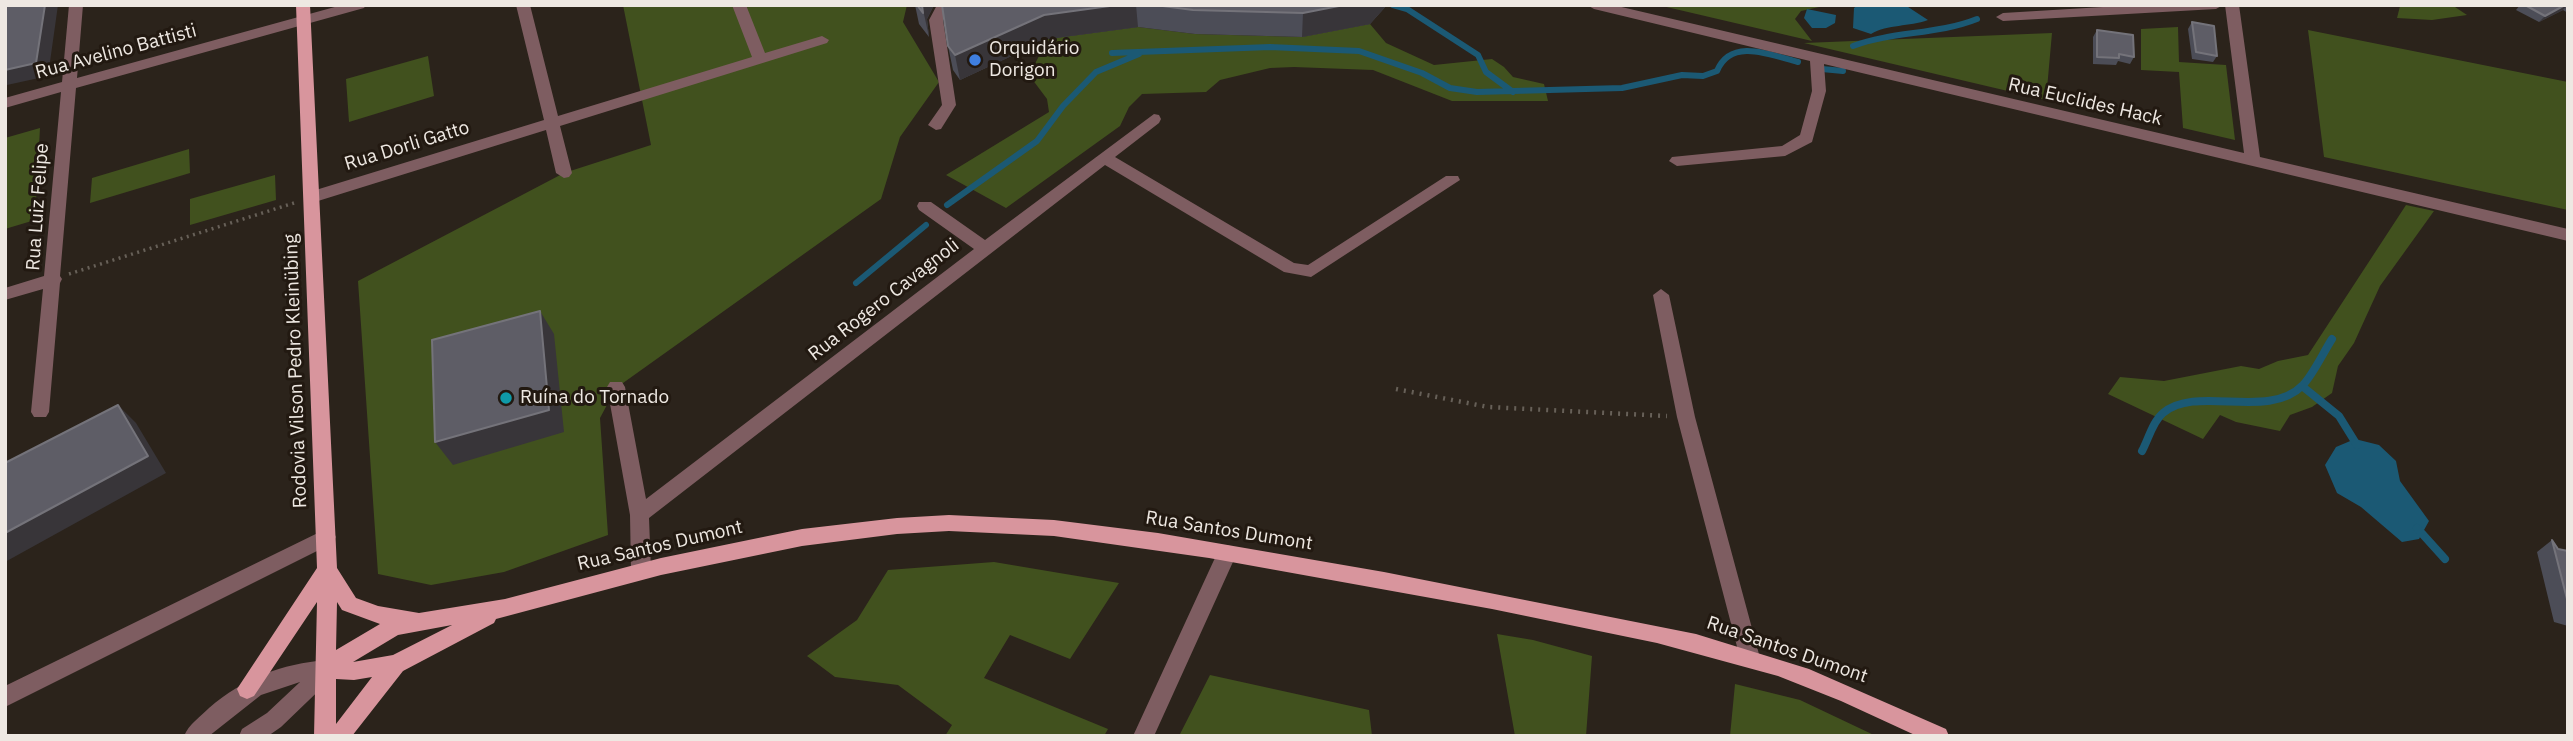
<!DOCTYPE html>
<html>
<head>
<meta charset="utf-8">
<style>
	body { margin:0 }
	#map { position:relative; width:2573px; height:741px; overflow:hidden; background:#2b231b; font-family:"IBM Plex Sans",sans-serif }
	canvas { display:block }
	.frame { position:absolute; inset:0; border:7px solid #eee8e2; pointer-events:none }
</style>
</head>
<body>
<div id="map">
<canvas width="2573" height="741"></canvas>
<div class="frame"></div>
</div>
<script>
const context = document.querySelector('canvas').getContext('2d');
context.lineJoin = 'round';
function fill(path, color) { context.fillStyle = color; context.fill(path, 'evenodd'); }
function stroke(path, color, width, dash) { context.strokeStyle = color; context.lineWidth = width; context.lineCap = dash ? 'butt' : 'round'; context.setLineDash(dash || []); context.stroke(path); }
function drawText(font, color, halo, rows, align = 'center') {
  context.font = font + ' "IBM Plex Sans",sans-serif'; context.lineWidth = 6; context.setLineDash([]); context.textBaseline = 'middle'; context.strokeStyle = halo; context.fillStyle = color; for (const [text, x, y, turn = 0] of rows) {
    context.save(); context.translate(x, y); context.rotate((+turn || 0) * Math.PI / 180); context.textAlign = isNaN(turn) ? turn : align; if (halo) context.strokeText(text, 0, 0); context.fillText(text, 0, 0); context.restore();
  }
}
fill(new Path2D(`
	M 623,5 L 907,5 L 903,22 L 939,82 L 900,137 L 881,199 L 616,388 L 600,418 L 608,535 L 504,572 L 431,585 L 378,574 L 358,281 L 564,173 L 651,145 Z
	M 1658,5 L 1819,5 L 1819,7 L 1801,11 L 1795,19 L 1812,41 Z
	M 2400,6 L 2455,7 L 2467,15 L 2432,20 L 2397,18 Z
	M 1370,24 L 1386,43 L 1434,65 L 1492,59 L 1504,67 L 1513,77 L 1544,84 L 1548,101 L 1452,101 L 1373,70 L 1294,67 L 1270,68 L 1220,80 L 1206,92 L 1142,94 L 1129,107 L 1120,126 L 1006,208 L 946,175 L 1049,112 L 1047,99 L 1029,75 L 1048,39 L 1138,27 L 1195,34 L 1302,37 Z
	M 2178,27 L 2179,62 L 2226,65 L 2235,140 L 2183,128 L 2179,72 L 2141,70 L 2141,29 Z
	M 2308,30 L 2568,82 L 2568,210 L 2324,157 Z
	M 2052,33 L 2046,100 L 1804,43 Z
	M 428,56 L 434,96 L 349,122 L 346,79 Z
	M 40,128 L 35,220 L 5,229 L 5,138 Z
	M 189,149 L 190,173 L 90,203 L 92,178 Z
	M 275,175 L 276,200 L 190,225 L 190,199 Z
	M 2406,205 L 2434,211 L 2380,286 L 2354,343 L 2338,366 L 2332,393 L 2312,407 L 2290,415 L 2280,431 L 2236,422 L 2220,415 L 2203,439 L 2108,394 L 2120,377 L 2164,381 L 2241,366 L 2259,369 L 2278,361 L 2308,355 Z
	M 994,562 L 1119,583 L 1070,659 L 1010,635 L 984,678 L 1108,729 L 1104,736 L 945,736 L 952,725 L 898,685 L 835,677 L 807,656 L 857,620 L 888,570 Z
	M 1497,634 L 1533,640 L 1592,656 L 1586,736 L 1515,736 Z
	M 1210,675 L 1369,710 L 1372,736 L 1179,736 Z
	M 1735,684 L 1800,700 L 1876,736 L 1730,736 Z`), '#41511e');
fill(new Path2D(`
	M 1858,5 L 1905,5 L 1928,20 C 1909,27 1888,24 1871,34 L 1853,28 L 1854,8 Z
	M 1807,9 L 1836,15 L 1835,23 L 1826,28 L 1812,28 L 1804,18 Z
	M 2355,439 L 2379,445 L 2396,461 L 2400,481 L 2429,521 L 2419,539 L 2402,542 L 2361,507 L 2337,493 L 2325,465 L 2336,447 Z`), '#1b5974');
stroke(new Path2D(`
	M 1393,5 L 1407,9 L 1478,55 L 1486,72 L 1513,92
	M 1853,46 C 1893,31 1937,35 1977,19
	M 1112,53 L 1270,47 L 1359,51 L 1422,73 L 1450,88 L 1477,92 L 1622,88 L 1682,75 L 1703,76 L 1717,71 C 1731,37 1771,55 1798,62
	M 1822,69 L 1843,71
	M 947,205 L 1037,141 L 1063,106 L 1096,72 L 1139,54
	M 856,283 L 926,225`), '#1b5974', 6);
stroke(new Path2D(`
	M 2302,386 L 2339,416 L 2357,445
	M 2142,451 C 2148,440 2153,421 2163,413 C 2197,384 2268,421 2303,385 C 2314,373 2323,353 2332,339
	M 2417,528 L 2445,559`), '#1b5974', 8);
stroke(new Path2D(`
	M 69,274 L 294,203`), '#676058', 3.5, [2, 4.5]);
stroke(new Path2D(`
	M 1396,389 L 1488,407 L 1667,416`), '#676058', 4.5, [2, 6]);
fill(new Path2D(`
	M 69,5 L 83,5 L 77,78 L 342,5 L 366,5 L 364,8 L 76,88 L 60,276 L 62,279 L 60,283 L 49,412 L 46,417 L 34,417 L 31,412 L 43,289 L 5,300 L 5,288 L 44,276 L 61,92 L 5,108 L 5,98 L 62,82 Z
	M 516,5 L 530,5 L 558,116 L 752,57 L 732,5 L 746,5 L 765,53 L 822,36 L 829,40 L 827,43 L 560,126 L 572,173 L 569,177 L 564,178 L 556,173 L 546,130 L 318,201 L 306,201 L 304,197 L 306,193 L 544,120 Z
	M 937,5 L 951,5 L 943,20 L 956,105 L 941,129 L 936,130 L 928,125 L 942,105 L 929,20 Z
	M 1587,5 L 1613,5 L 2244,153 L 2225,5 L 2239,5 L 2260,157 L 2568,229 L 2568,241 L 1824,64 L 1826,91 L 1812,142 L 1785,156 L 1677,166 L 1669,161 L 1672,157 L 1782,146 L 1800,135 L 1812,91 L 1810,61 L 1594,9 Z
	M 2136,5 L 2223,5 L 2216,9 L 2003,21 L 1996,17 L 2003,13 Z
	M 1154,114 L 1159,115 L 1161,119 L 1159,123 L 1115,157 L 1294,263 L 1308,265 L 1446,176 L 1458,176 L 1460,180 L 1311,277 L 1284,272 L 1105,165 L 649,518 L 651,570 L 648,576 L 641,578 L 634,576 L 631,570 L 630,515 L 607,387 L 610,382 L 622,382 L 625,387 L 646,499 L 974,249 L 919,210 L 917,206 L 919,202 L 931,202 L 985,240 Z
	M 1661,289 L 1669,295 L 1695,417 L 1760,658 L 1757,665 L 1750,667 L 1743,665 L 1740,658 L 1677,417 L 1653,295 Z
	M 326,529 L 333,531 L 336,537 L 333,543 L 5,707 L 5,686 Z
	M 1227,545 L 1234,547 L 1237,553 L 1154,736 L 1133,736 L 1220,547 Z
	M 327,660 L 334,662 L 337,669 L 334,676 L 281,727 L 268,736 L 239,736 L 242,729 L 267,713 L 300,682 L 261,695 L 209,736 L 184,736 C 189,724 200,717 209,708 C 244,678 281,664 327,660 Z`), '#7e5d61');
fill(new Path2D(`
	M 296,5 L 310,5 L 337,568 L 356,598 L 378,606 L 419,613 L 505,599 L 661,558 L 802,529 L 897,518 L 949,515 L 1054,520 L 1158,533 L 1384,572 L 1696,634 L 1809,669 L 1946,729 L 1949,736 L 1917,736 L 1841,701 L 1778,676 L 1657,643 L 1492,609 L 1209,558 L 1054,536 L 949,531 L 897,534 L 802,546 L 661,575 L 496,619 L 494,623 L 403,671 L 352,736 L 314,736 L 317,602 L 254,696 L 247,699 L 240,696 L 237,689 L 317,568 ZM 337,602 L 342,610 L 380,624 L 336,650 ZM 452,625 L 393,655 L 353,662 L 398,635 ZM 372,677 L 336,724 L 336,679 L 354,680 Z`), '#d8959d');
fill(new Path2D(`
	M 915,5 L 934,5 L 927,19 L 929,37 L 919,24 Z
	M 942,5 L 1387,5 L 1370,24 L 1302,37 L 1195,34 L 1138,27 L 1048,39 L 960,80 L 953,70 L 948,46 Z
	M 2520,5 L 2568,5 L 2568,13 L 2563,10 L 2539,22 L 2516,10 Z
	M 2192,22 L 2217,56 L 2213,62 L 2192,59 L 2188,29 Z
	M 2097,30 L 2134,57 L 2130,64 L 2118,61 L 2116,65 L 2093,64 L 2093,37 Z
	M 2552,540 L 2558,549 L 2568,551 L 2568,626 L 2554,622 L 2537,552 Z`), '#4c4d57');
fill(new Path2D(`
	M 45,5 L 58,5 L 48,76 L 7,85 L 5,84 L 5,70 Z
	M 922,5 L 934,5 L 927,19 L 929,37 Z
	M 1117,5 L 1136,5 L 1138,27 L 1048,39 L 960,80 L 955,55 L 1044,15 Z
	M 1344,5 L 1387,5 L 1370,24 L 1302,37 L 1303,13 Z
	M 2565,5 L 2567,5 L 2563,10 L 2539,22 L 2545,16 Z
	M 540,311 L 554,334 L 564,432 L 453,465 L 435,442 Z
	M 118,405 L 136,423 L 166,473 L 5,562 L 5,533 Z`), '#383539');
const building = new Path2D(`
	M 5,5 L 45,5 L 36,63 L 5,70 Z
	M 917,5 L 922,5 L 923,13 Z
	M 942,5 L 1117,5 L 1044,15 L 955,55 L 948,46 Z
	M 1155,5 L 1344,5 L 1303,13 L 1193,10 Z
	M 2525,5 L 2565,5 L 2545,16 Z
	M 2192,22 L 2214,26 L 2217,56 L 2196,52 Z
	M 2097,30 L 2133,35 L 2134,57 L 2119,54 L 2119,58 L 2097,57 Z
	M 540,311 L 549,410 L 435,442 L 432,340 Z
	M 118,405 L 148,456 L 5,533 L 5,463 Z
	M 2552,540 L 2558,549 L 2568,551 L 2568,603 Z`);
fill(building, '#5e5d66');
stroke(building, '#74737a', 2);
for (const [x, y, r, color] of [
	[975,60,7,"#3f7fe0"],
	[506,398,7,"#0f9aa8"]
]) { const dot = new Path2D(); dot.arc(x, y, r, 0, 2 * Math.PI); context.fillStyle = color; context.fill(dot); stroke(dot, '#221911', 2.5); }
drawText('19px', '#eee8e2', '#221911', [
	["Orquidário",989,49],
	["Dorigon",989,71],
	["Ruína do Tornado",520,398]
], 'left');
drawText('19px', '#eee8e2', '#221911', [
	["Rua Avelino Battisti",116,52,-15],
	["Rua Euclides Hack",2085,102,13],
	["Rua Dorli Gatto",407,146,-17],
	["Rua Luiz Felipe",38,207,-86],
	["Rua Rogero Cavagnoli",884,300,-38],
	["Rodovia Vilson Pedro Kleinübing",296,371,-92],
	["Rua Santos Dumont",1229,531,9],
	["Rua Santos Dumont",660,546,-13],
	["Rua Santos Dumont",1787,650,19]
]);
</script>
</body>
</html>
